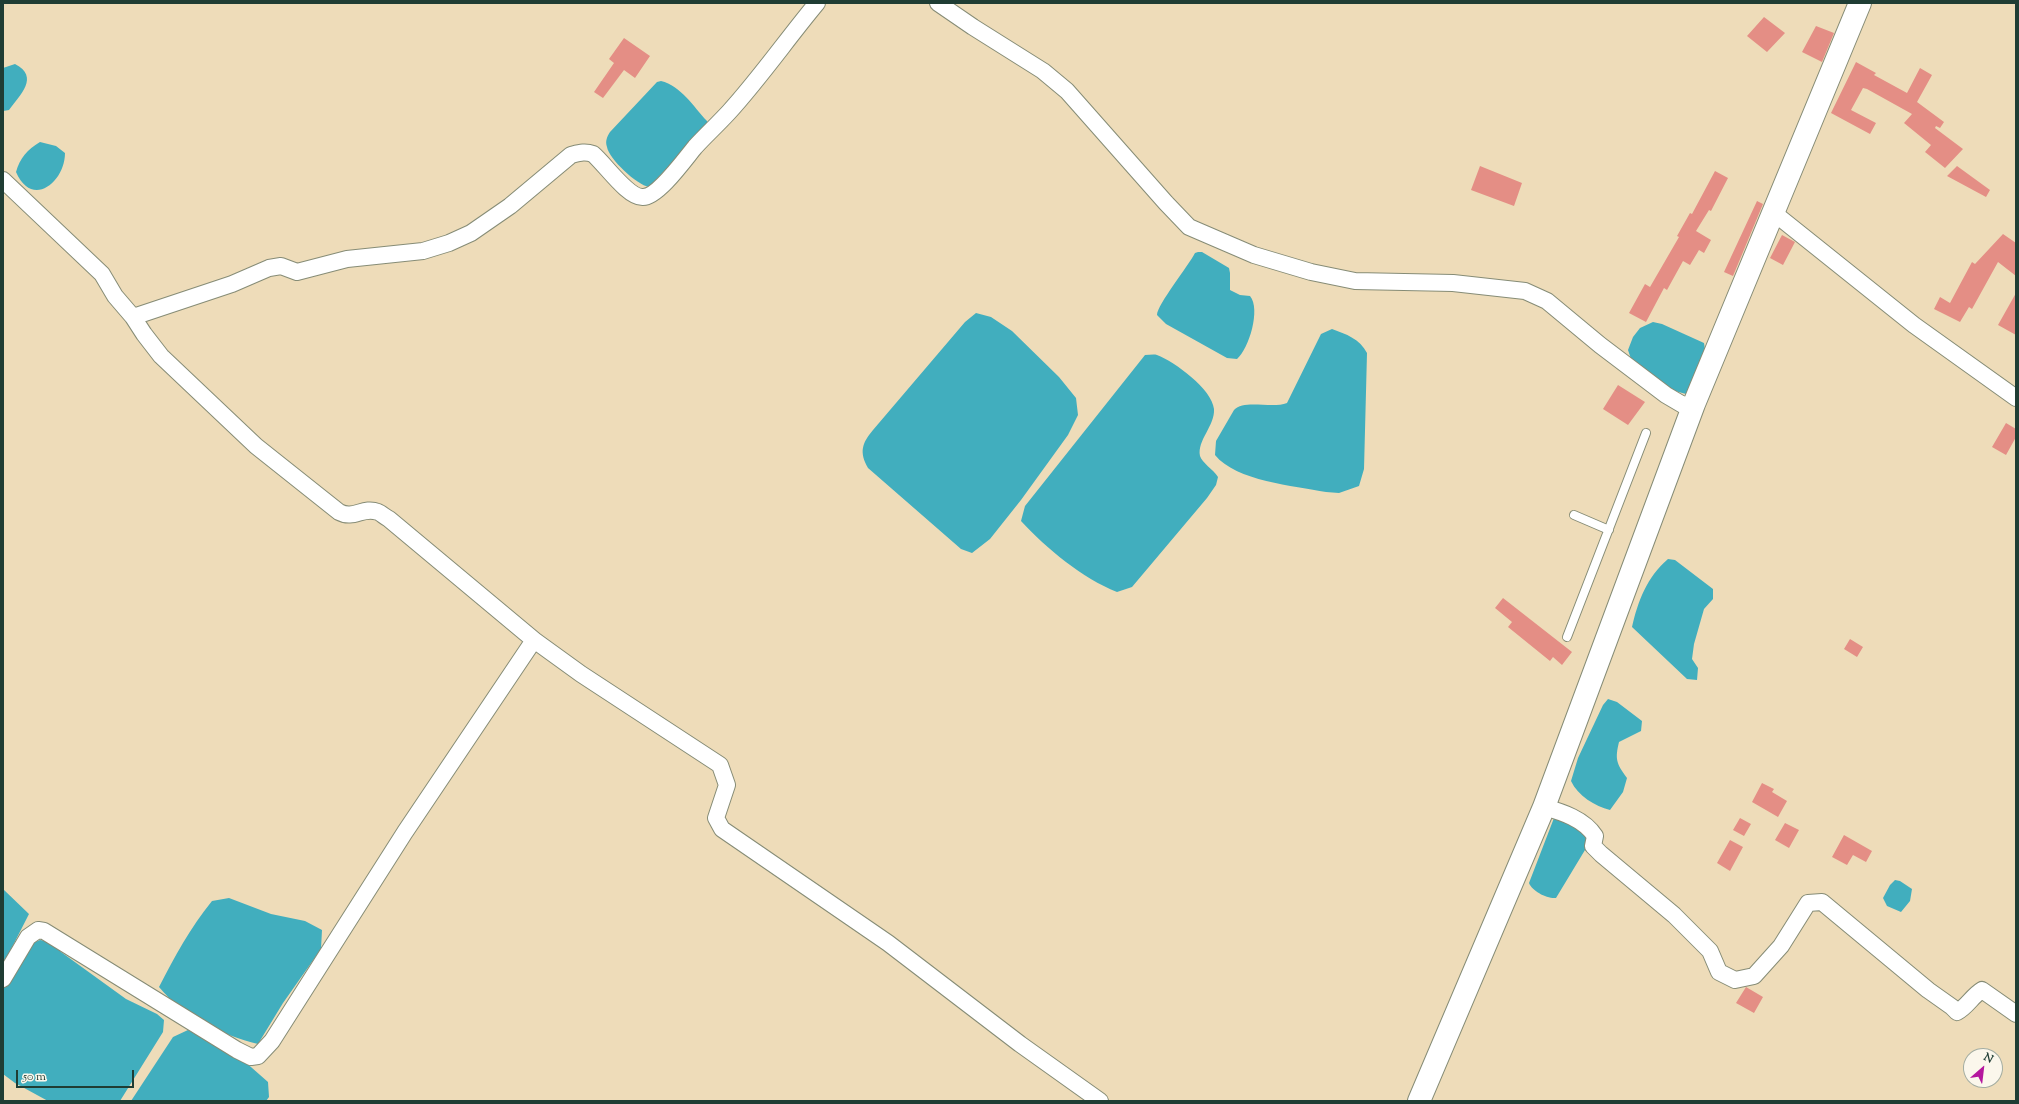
<!DOCTYPE html>
<html>
<head>
<meta charset="utf-8">
<style>
	body { margin:0 }
	#map { position:relative; width:2019px; height:1104px; overflow:hidden; background:#eedcb9; font-family:"Sorts Mill Goudy",serif }
	canvas { display:block }
	.frame { position:absolute; inset:0; border:4px solid #1f3d34; pointer-events:none }
	.north { position:absolute; left:1963px; top:1048px; width:40px; height:40px; box-sizing:border-box; background:#fbf7ec; border:1px solid #a3ada2; border-radius:50%; rotate:28deg; font-size:11px; font-weight:700; line-height:16px; text-align:center; color:#1f3d34 }
	.north::after { content:''; display:block; margin:auto; width:14px; height:18px; background:#b5179e; clip-path:polygon(50% 0,100% 100%,50% 72%,0 100%) }
	.scale { position:absolute; left:16px; top:1070px; width:118px; height:18px; box-sizing:border-box; border:2px solid #1f3d34; border-top:0; padding-left:5px; font-size:12px; line-height:14px; white-space:nowrap; color:#1f3d34; -webkit-text-stroke:3px #fbf7ec; paint-order:stroke }
</style>
</head>
<body>
<div id="map">
<canvas width="2019" height="1104"></canvas>
<div class="frame"></div>
<div class="north">N</div>
<div class="scale">50 m</div>
</div>
<script>
const context = document.querySelector('canvas').getContext('2d');
context.lineJoin = 'round';
function fill(path, color) { context.fillStyle = color; context.fill(path, 'evenodd'); }
function stroke(path, color, width, dash) { context.strokeStyle = color; context.lineWidth = width; context.lineCap = dash ? 'butt' : 'round'; context.setLineDash(dash || []); context.stroke(path); }
fill(new Path2D(`
	M 15,64 C 40,77 20,95 9,110 L 3,111 L 3,68 Z
	M 661,81 C 681,86 693,106 707,121 L 708,125 L 649,187 C 637,185 609,159 607,147 C 605,141 607,137 610,132 L 657,82 Z
	M 40,142 L 56,146 L 65,153 C 65,182 32,209 16,172 C 20,158 27,150 40,142 Z
	M 1198,252 L 1202,252 L 1229,268 L 1230,273 L 1230,290 L 1240,295 L 1250,296 C 1261,309 1249,349 1237,359 L 1227,358 L 1166,324 L 1157,315 C 1157,305 1189,265 1195,253 Z
	M 976,313 L 991,317 L 1012,331 L 1059,377 L 1076,398 L 1078,415 L 1068,435 L 1021,500 L 990,539 L 972,553 L 961,549 L 868,468 C 859,452 862,443 873,430 L 965,322 Z
	M 1653,322 L 1662,324 L 1704,343 L 1706,356 L 1686,394 L 1664,388 L 1632,362 L 1628,350 L 1633,337 L 1640,328 Z
	M 1332,329 C 1346,334 1360,339 1367,353 L 1364,469 L 1359,486 L 1339,493 L 1326,492 C 1294,486 1236,481 1215,455 L 1216,441 L 1234,410 C 1244,399 1272,409 1287,403 L 1321,334 Z
	M 1145,355 C 1149,355 1154,354 1157,355 C 1175,362 1212,389 1214,409 C 1215,426 1197,440 1200,456 C 1202,463 1213,469 1218,477 L 1216,485 L 1207,498 L 1132,587 L 1117,592 C 1082,578 1047,549 1021,521 L 1025,506 Z
	M 1668,559 L 1675,560 L 1713,589 L 1713,599 L 1704,609 L 1694,644 L 1692,659 L 1698,668 L 1697,680 L 1687,679 L 1632,627 C 1638,601 1647,577 1668,559 Z
	M 1608,699 L 1617,702 L 1642,721 L 1641,731 L 1619,742 C 1615,759 1616,763 1627,778 L 1623,792 L 1610,810 C 1595,806 1578,796 1571,781 L 1578,758 L 1603,705 Z
	M 1560,815 L 1590,837 L 1585,850 L 1556,898 C 1547,899 1532,891 1529,883 L 1554,818 Z
	M 1895,880 L 1900,881 L 1912,889 L 1910,901 L 1901,912 L 1887,906 L 1883,898 L 1890,885 Z
	M 3,889 L 29,914 L 3,965 Z
	M 229,898 L 271,914 L 305,921 L 322,930 L 321,949 L 283,1003 L 258,1044 C 222,1035 183,1016 159,987 C 175,956 190,928 212,901 Z
	M 40,940 L 51,942 L 61,952 L 126,999 L 157,1014 L 164,1020 L 163,1032 L 120,1101 L 48,1101 L 15,1083 L 3,1074 L 3,989 L 31,944 Z
	M 188,1030 L 243,1060 L 268,1082 L 269,1097 L 266,1101 L 131,1101 L 173,1037 Z`), '#41aebe');
fill(new Path2D(`
	M 1764,17 L 1785,33 L 1767,52 L 1747,36 Z
	M 1816,26 L 1834,33 L 1822,62 L 1802,52 Z
	M 624,38 L 650,56 L 635,78 L 624,70 L 603,98 L 594,92 L 614,63 L 609,59 Z
	M 1856,62 L 1876,73 L 1874,75 L 1907,93 L 1920,68 L 1932,75 L 1917,102 L 1944,122 L 1940,128 L 1936,126 L 1935,128 L 1963,149 L 1945,168 L 1925,152 L 1931,145 L 1904,123 L 1912,114 L 1867,89 L 1863,88 L 1851,110 L 1876,123 L 1870,134 L 1831,113 Z
	M 1480,166 L 1522,183 L 1514,206 L 1471,190 Z
	M 1957,166 L 1990,190 L 1986,197 L 1947,176 Z
	M 1715,171 L 1728,178 L 1711,211 L 1709,210 L 1696,231 L 1711,240 L 1704,253 L 1699,250 L 1690,265 L 1683,261 L 1667,290 L 1664,288 L 1646,322 L 1629,313 L 1645,284 L 1650,287 L 1679,237 L 1677,236 L 1690,213 L 1692,214 Z
	M 1757,201 L 1763,204 L 1733,276 L 1724,272 Z
	M 2003,234 L 2016,243 L 2016,276 L 1998,262 L 1972,309 L 1969,307 L 1960,322 L 1934,309 L 1940,297 L 1950,303 L 1972,262 L 1975,264 Z
	M 1782,235 L 1795,242 L 1783,265 L 1770,258 Z
	M 2016,293 L 2016,335 L 1998,325 Z
	M 1618,385 L 1645,402 L 1628,425 L 1603,409 Z
	M 2006,423 L 2016,429 L 2016,437 L 2006,455 L 1992,447 Z
	M 1503,598 L 1572,652 L 1562,665 L 1553,657 L 1550,661 L 1508,627 L 1512,622 L 1495,608 Z
	M 1850,639 L 1863,647 L 1857,657 L 1844,649 Z
	M 1762,783 L 1774,789 L 1772,792 L 1787,801 L 1778,817 L 1752,802 Z
	M 1740,818 L 1751,824 L 1744,836 L 1733,830 Z
	M 1785,823 L 1799,830 L 1789,848 L 1775,840 Z
	M 1844,835 L 1872,851 L 1866,862 L 1853,855 L 1847,865 L 1832,857 Z
	M 1730,840 L 1743,847 L 1730,871 L 1717,863 Z
	M 1746,987 L 1763,997 L 1754,1013 L 1736,1003 Z`), '#e48e85');
const lane = new Path2D(`
	M 1574,515 L 1609,530
	M 1567,637 L 1646,433`);
const street = new Path2D(`
	M 938,3 L 973,27 L 1043,71 L 1067,91 L 1166,203 L 1189,227 L 1254,255 L 1311,272 L 1355,281 L 1453,283 L 1525,291 L 1547,301 L 1600,345 L 1666,395 L 1683,405 L 1694,404
	M 3,180 L 102,274 L 115,296 L 133,317 L 144,334 L 161,356 L 256,446 L 339,512 C 354,520 363,506 378,512 C 381,513 385,517 389,519 L 534,640 L 581,674 L 720,765 L 727,785 L 716,818 L 722,829 L 888,943 L 1020,1044 L 1100,1101
	M 1774,213 L 1914,325 L 2016,398
	M 133,317 L 232,284 L 269,268 L 281,266 L 297,272 L 347,259 L 423,251 L 449,243 L 471,233 L 510,206 L 571,155 C 579,153 585,151 593,154 C 605,164 628,198 643,197 C 658,197 685,159 695,147 C 706,135 718,124 729,112 C 760,78 787,39 817,3
	M 1544,807 C 1562,812 1584,819 1595,836 L 1593,846 L 1601,854 L 1674,915 L 1710,951 L 1719,972 L 1735,980 L 1754,976 L 1781,946 L 1808,903 L 1822,902 L 1928,990 L 1952,1007 L 1957,1012 C 1967,1007 1972,996 1982,990 L 2016,1014
	M 3,979 L 28,937 L 38,930 L 44,931 L 237,1050 L 251,1057 L 258,1056 L 272,1041 L 405,832 L 534,640`);
const secondary = new Path2D(`
	M 1419,1101 L 1544,807 L 1694,404 L 1860,3`);
stroke(lane, '#868c76', 10);
stroke(street, '#868c76', 18);
stroke(secondary, '#868c76', 24);
stroke(lane, '#fff', 8);
stroke(street, '#fff', 16);
stroke(secondary, '#fff', 22);
</script>
</body>
</html>
